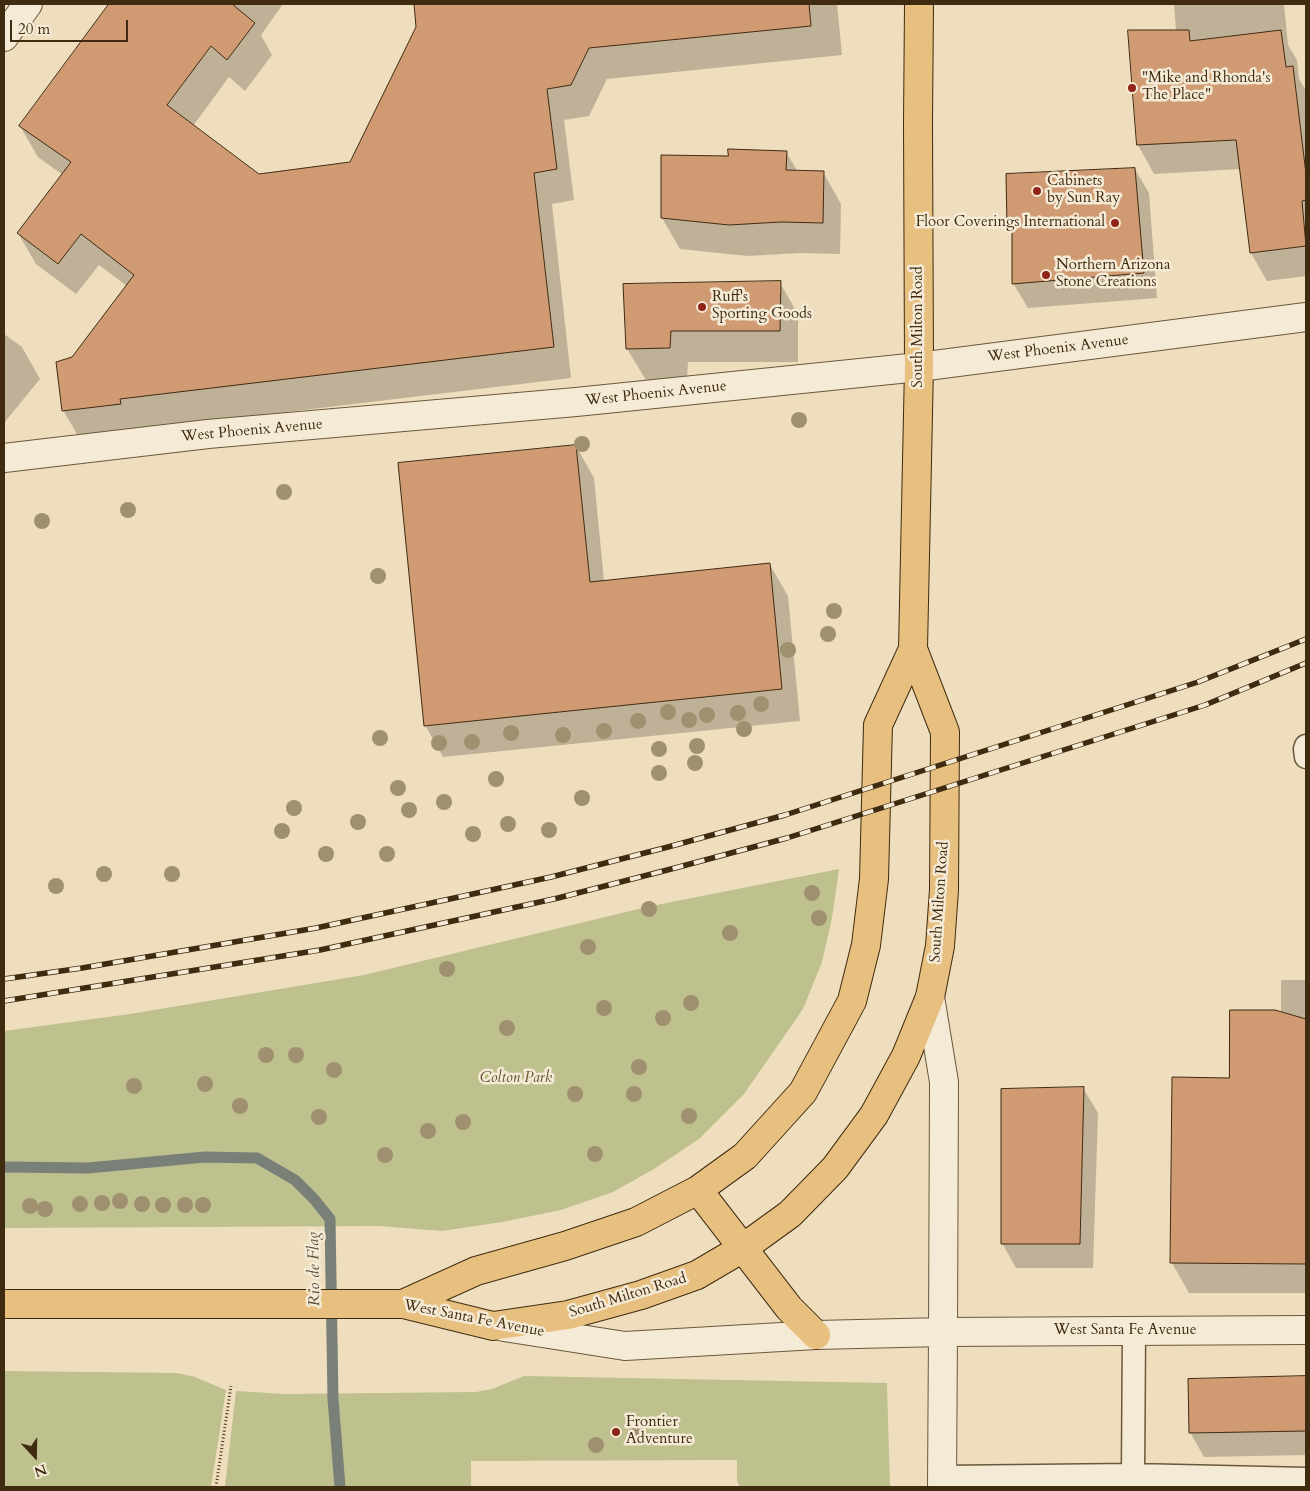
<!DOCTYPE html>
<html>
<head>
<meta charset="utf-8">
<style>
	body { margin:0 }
	#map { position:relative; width:1310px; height:1491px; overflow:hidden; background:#eedebe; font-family:Cardo,serif }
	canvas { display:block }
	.frame { position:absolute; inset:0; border:5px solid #3f2b10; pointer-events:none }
	.north { position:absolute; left:10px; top:1431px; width:50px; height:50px; -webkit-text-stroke:4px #f4ead5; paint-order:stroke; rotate:159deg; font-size:14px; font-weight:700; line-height:20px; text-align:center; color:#3f2b10 }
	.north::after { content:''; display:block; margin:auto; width:18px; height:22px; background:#3f2b10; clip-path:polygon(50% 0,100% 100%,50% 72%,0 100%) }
	.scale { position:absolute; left:10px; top:20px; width:118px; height:22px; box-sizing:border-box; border:2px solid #3f2b10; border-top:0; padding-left:6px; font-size:15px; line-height:18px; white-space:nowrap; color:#3f2b10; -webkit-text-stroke:4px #f4ead5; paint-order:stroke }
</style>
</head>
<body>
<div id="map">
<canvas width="1310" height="1491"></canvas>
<div class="frame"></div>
<div class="north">N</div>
<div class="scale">20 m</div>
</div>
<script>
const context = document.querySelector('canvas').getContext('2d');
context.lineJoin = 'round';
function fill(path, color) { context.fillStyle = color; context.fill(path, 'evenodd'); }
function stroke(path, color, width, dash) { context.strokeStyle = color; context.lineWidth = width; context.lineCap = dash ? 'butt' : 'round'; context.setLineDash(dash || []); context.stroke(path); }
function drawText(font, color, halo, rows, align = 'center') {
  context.font = font + ' Cardo,serif'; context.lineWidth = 5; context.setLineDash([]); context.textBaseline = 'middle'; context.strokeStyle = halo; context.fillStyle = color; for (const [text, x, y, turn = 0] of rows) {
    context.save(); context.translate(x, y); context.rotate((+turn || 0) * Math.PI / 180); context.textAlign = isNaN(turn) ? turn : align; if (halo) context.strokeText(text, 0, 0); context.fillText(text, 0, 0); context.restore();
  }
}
fill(new Path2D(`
	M 839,869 L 832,918 L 822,962 L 803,1009 L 744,1094 L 699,1139 L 654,1169 L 613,1192 L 561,1210 L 502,1222 L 442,1231 L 378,1226 L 4,1228 L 4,1031 L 130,1014 L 364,975 L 651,906 Z
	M 4,1371 L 177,1373 L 195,1377 L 226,1390 L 211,1487 L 4,1487 Z
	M 524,1376 L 887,1383 L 890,1487 L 740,1487 L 737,1480 L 737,1460 L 471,1461 L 471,1487 L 225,1487 L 236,1391 L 286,1394 L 476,1392 L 492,1389 Z`), '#bec08e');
fill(new Path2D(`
	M 111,4 L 283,4 L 261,35 L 272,55 L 245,91 L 229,77 L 193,126 L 259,175 L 351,163 L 417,28 L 415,4 L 837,4 L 842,55 L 607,79 L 589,116 L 564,120 L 574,200 L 552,204 L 571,378 L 137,430 L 81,441 L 63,410 L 73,358 L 127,286 L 99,265 L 76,294 L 36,264 L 18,233 L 63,175 L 38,157 L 20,126 Z
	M 1174,4 L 1284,4 L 1288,45 L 1297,60 L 1299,79 L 1306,91 L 1306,276 L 1267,281 L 1251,253 L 1241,169 L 1154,174 L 1138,145 L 1129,31 L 1176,32 Z
	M 786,152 L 798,172 L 823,172 L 841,204 L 840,254 L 800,253 L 748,256 L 680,249 L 662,218 L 729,158 Z
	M 1135,169 L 1149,193 L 1157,298 L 1028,308 L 1013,283 L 1014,237 L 1008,227 Z
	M 780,283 L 798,314 L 798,362 L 688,362 L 687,379 L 646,380 L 627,349 Z
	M 4,334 L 22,347 L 40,379 L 4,423 Z
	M 576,446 L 594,478 L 604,581 L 770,565 L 788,596 L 800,721 L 443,757 L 425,725 Z
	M 1281,980 L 1306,980 L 1306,1293 L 1189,1293 L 1172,1263 L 1230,1079 L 1281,1013 Z
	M 1083,1088 L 1098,1113 L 1093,1268 L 1016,1268 L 1002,1243 Z
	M 1306,1378 L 1306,1455 L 1204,1457 L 1190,1432 L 1189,1380 Z`), '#0003');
stroke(new Path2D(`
	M 4,1167 L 88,1168 L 205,1157 L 257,1158 L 295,1180 L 314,1199 L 330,1219 L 333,1399 L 340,1487`), '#798078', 11);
const building = new Path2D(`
	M 109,4 L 232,4 L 255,23 L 227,60 L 211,46 L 167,105 L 259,174 L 350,162 L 416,27 L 414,4 L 809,4 L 811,26 L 589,48 L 571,85 L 547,89 L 557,169 L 534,173 L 554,347 L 120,399 L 121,404 L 62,411 L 56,362 L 72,357 L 134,275 L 81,234 L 58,264 L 17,233 L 71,162 L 19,126 Z
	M 1128,30 L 1189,30 L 1190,41 L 1281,30 L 1286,67 L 1293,66 L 1306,174 L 1306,200 L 1302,201 L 1306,246 L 1250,253 L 1236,140 L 1137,145 Z
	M 728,149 L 787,151 L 786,170 L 824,171 L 823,223 L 781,222 L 729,225 L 661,218 L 661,155 L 728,156 Z
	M 1135,168 L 1144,273 L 1012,284 L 1012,227 L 1007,227 L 1006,174 Z
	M 781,281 L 780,331 L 671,331 L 670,348 L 626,349 L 623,284 Z
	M 576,445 L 590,582 L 770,563 L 782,689 L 424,726 L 398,463 Z
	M 1230,1010 L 1275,1010 L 1306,1019 L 1306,1264 L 1170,1263 L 1172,1077 L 1229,1078 Z
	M 1084,1087 L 1080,1244 L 1001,1244 L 1001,1089 Z
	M 1306,1376 L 1306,1431 L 1189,1433 L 1188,1379 Z`);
fill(building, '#d09a73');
stroke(building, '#3f2b10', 1);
const service = new Path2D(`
	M 1306,746 L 1305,749 L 1306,757
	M 1133,1475 L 1306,1479
	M 942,1477 L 1133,1475 L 1134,1331`);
const minor = new Path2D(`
	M 4,37 L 28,4
	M 4,458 L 208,434 L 576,402 L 919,367 L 1306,317
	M 942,1487 L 943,1332`);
const tertiary = new Path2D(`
	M 930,997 L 944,1082 L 943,1332
	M 504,1327 L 625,1346 L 816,1335 L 943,1332 L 1306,1330`);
const primary = new Path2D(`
	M 698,1190 L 789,1308 L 816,1335
	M 4,1304 L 403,1304 L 493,1326 L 568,1315 L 641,1295 L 697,1275 L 743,1248 L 790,1214 L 835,1168 L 874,1115 L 906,1056 L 930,997 L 940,946 L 944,890 L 945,732 L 913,649 L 919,367 L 918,122 L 919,4
	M 403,1304 L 476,1271 L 565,1246 L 636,1222 L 698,1190 L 745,1156 L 803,1092 L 852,1001 L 866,945 L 874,879 L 878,725 L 913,649`);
stroke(service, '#6b583c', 25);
stroke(minor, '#6b583c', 30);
stroke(tertiary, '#6b583c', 30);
stroke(primary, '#3f2b10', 30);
stroke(new Path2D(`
	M 216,1487 L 231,1386`), '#3f2b10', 3, [1, 2.5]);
stroke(service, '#f4ead5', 22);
stroke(minor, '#f4ead5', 28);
stroke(tertiary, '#f4ead5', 28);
stroke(primary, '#e7bf7f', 28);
const rail = new Path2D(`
	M 4,979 L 82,968 L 316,928 L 551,877 L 668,847 L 785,815 L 1198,682 L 1306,639
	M 4,1001 L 320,950 L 558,898 L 675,868 L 787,838 L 1205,705 L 1306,663`);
stroke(rail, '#3f2b10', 5.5);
stroke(rail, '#f4ead5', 4, [11]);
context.fillStyle = '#9f9070';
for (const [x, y] of [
	[799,420],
	[582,444],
	[284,492],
	[128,510],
	[42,521],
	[378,576],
	[834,611],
	[828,634],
	[788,650],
	[761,704],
	[668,712],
	[738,713],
	[707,715],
	[689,720],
	[638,721],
	[744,729],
	[604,731],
	[511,733],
	[563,735],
	[380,738],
	[472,742],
	[439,743],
	[697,746],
	[659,749],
	[695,763],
	[659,773],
	[496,779],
	[398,788],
	[582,798],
	[444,802],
	[294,808],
	[409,810],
	[358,822],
	[508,824],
	[549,830],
	[282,831],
	[473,834],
	[326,854],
	[387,854],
	[104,874],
	[172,874],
	[56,886],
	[812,893],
	[649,909],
	[819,918],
	[730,933],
	[588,947],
	[447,969],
	[691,1003],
	[604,1008],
	[663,1018],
	[507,1028],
	[266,1055],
	[296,1055],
	[639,1067],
	[334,1070],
	[205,1084],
	[134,1086],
	[575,1094],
	[634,1094],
	[240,1106],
	[689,1116],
	[319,1117],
	[463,1122],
	[428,1131],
	[595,1154],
	[385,1155],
	[120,1201],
	[102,1203],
	[80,1204],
	[142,1204],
	[163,1205],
	[185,1205],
	[203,1205],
	[30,1206],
	[45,1209],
	[635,1435],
	[596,1445]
]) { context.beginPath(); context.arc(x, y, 8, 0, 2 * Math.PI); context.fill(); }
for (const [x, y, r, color] of [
	[1132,88,5,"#8f2418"],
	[1037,191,5,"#8f2418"],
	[1115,223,5,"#8f2418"],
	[1046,275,5,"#8f2418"],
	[702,307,5,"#8f2418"],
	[616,1432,5,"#8f2418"]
]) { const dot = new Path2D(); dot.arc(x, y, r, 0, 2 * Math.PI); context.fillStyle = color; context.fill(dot); stroke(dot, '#f4ead5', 2); }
drawText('15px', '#3f2b10', '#f4ead5', [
	["\"Mike and Rhonda's",1142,79],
	["The Place\"",1142,96],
	["Cabinets",1047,182],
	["by Sun Ray",1047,199],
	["Floor Coverings International",1105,223,"right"],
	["Northern Arizona",1056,266],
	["Stone Creations",1056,283],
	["Ruff's",712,298],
	["Sporting Goods",712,315],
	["Frontier",626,1423],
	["Adventure",626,1440]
], 'left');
drawText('15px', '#3f2b10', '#f4ead5', [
	["South Milton Road",919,327,-90],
	["West Phoenix Avenue",1058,349,-7],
	["West Phoenix Avenue",656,394,-6],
	["West Phoenix Avenue",252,431,-5],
	["South Milton Road",940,902,-86],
	["South Milton Road",628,1296,-17],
	["West Santa Fe Avenue",474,1319,11],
	["West Santa Fe Avenue",1125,1331]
]);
drawText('italic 15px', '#5f5030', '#f4ead5', [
	["Colton Park",516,1079]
]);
drawText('italic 16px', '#574e3b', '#f4ead5', [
	["Rio de Flag",315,1269,-91]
]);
</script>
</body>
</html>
